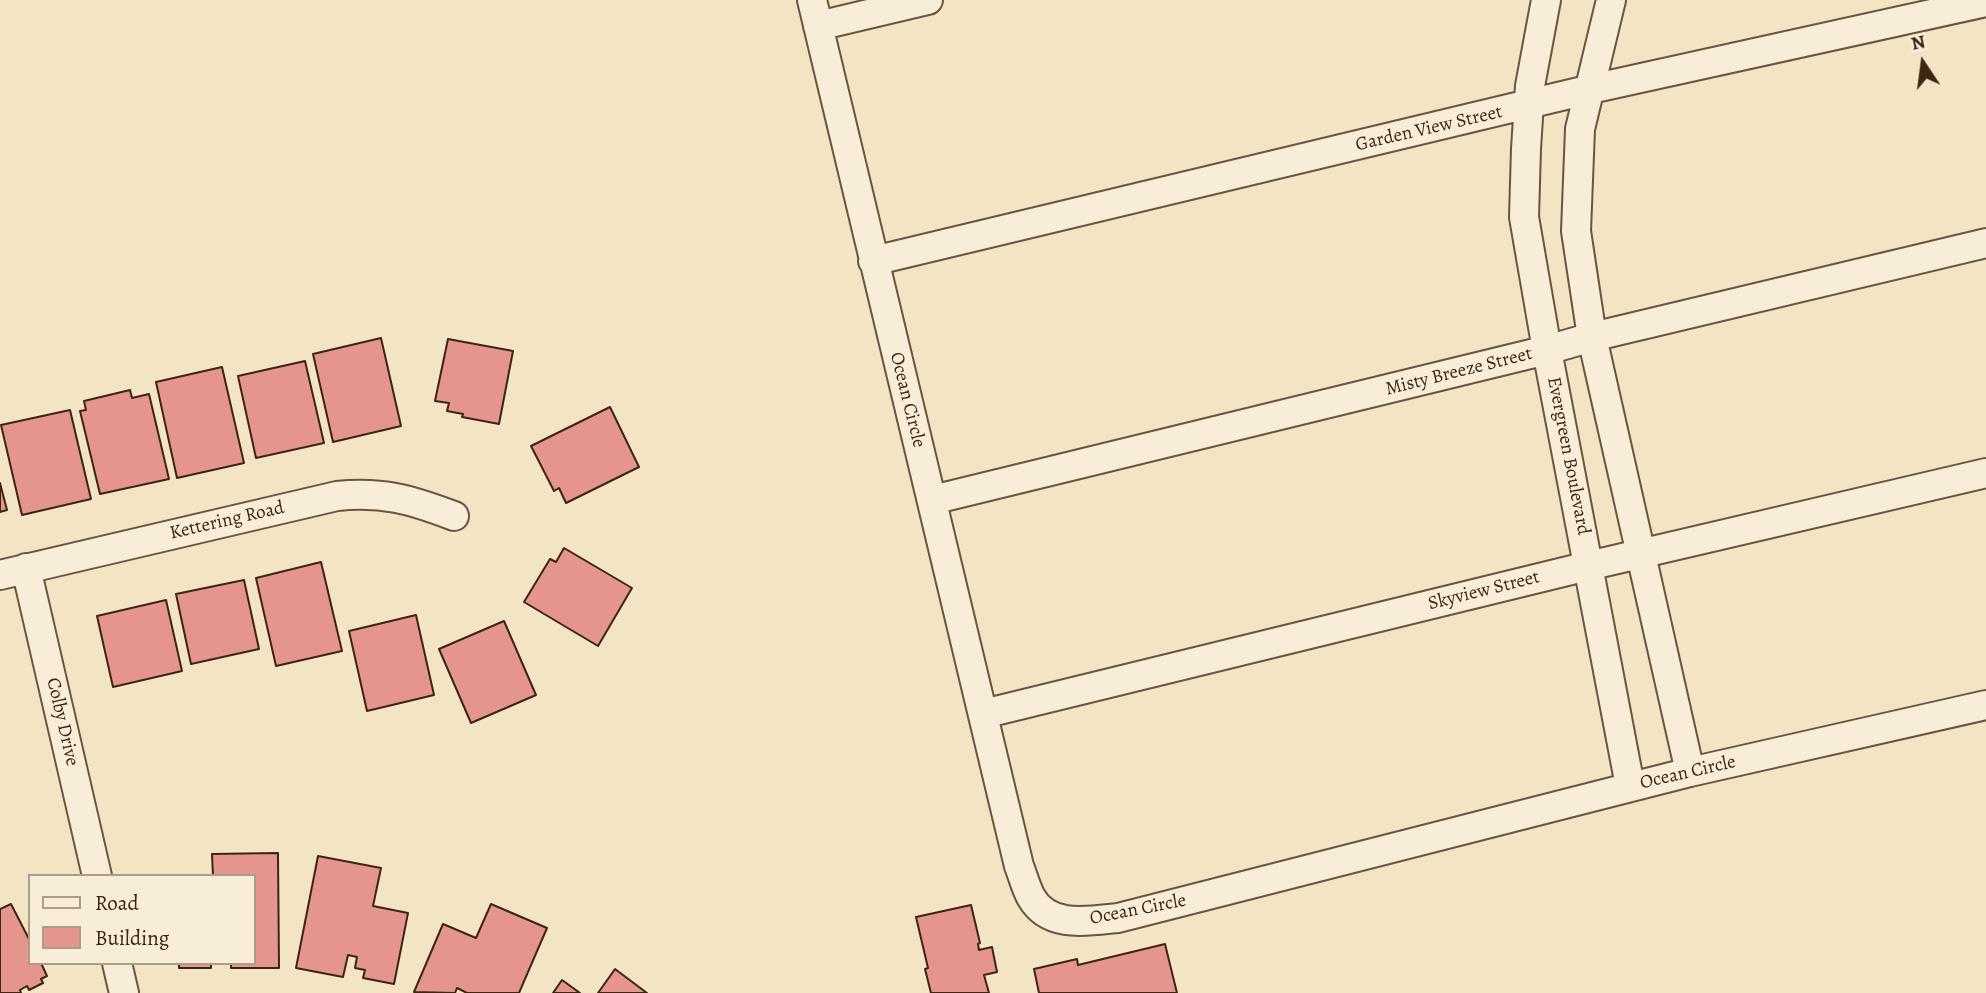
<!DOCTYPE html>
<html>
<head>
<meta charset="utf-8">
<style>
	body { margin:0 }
	#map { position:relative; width:1986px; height:993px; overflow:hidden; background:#f3e4c4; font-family:Alegreya,serif }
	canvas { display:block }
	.legend { position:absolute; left:28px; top:874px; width:228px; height:91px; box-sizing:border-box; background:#f7edd9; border:2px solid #ac9d89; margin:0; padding:9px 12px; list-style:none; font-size:21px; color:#3c2611 }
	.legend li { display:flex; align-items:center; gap:14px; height:35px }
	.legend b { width:35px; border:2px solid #ac9d89 }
	.north { position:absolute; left:1888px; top:28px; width:70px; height:70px; -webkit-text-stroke:5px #f7edd9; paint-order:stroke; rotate:347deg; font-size:19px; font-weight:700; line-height:28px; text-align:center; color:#3c2611 }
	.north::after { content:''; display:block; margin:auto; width:24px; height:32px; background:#3c2611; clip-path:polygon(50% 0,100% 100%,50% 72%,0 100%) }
</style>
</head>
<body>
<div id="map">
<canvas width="1986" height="993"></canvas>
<ul class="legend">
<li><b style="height:9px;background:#f7edd9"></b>Road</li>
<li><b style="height:19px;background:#e5958b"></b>Building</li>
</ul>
<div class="north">N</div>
</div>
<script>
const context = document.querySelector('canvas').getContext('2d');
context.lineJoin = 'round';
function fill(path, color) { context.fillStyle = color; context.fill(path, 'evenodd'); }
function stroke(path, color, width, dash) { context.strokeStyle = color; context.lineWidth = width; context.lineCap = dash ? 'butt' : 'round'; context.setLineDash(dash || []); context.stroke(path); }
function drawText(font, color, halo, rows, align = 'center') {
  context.font = font + ' Alegreya,serif'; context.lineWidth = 7; context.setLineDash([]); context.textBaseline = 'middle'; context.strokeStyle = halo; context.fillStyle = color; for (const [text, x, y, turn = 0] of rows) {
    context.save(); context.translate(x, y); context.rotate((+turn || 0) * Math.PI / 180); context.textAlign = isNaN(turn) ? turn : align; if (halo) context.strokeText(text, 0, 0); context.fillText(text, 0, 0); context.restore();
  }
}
const building = new Path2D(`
	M 381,338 L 401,426 L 333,442 L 313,354 Z
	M 448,339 L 513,351 L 499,424 L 462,417 L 463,414 L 447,411 L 449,403 L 435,401 Z
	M 305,361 L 324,443 L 256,458 L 238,376 Z
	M 222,367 L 244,463 L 177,478 L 156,382 Z
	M 130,390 L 132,398 L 149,394 L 169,479 L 100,494 L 80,411 L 86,410 L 84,401 Z
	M 610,407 L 639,467 L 566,503 L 559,488 L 554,491 L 531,446 Z
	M 70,410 L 91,499 L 22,515 L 1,425 Z
	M 0,483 L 7,510 L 0,512 Z
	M 564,548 L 632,588 L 598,646 L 524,602 L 550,559 L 556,562 Z
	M 321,562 L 342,651 L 276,666 L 256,578 Z
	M 244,580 L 259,649 L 191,664 L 176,594 Z
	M 166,600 L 182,671 L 113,687 L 97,616 Z
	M 416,615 L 434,695 L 367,711 L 349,631 Z
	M 504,621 L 536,695 L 471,723 L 439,649 Z
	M 278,853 L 279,968 L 231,968 L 231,963 L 254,963 L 254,876 L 213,876 L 212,854 Z
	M 318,856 L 381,868 L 373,906 L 408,913 L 394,984 L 363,978 L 365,970 L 355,968 L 357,957 L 348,955 L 343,977 L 296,968 Z
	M 11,904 L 30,941 L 30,963 L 41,963 L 47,976 L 41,979 L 43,983 L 29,990 L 27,986 L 20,990 L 21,993 L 0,993 L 0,909 Z
	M 491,904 L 547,928 L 519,993 L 467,993 L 457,988 L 455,993 L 414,992 L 443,924 L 476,938 Z
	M 971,905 L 980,943 L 978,944 L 979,950 L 992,947 L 997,972 L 984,975 L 989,993 L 931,993 L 925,969 L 928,968 L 916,917 Z
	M 1165,944 L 1177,993 L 1039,993 L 1034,969 L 1077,959 L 1078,965 Z
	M 179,963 L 211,963 L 211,968 L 179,968 Z
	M 615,969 L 647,993 L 598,993 Z
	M 562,980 L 580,993 L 553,993 Z`);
fill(building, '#e5958b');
stroke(building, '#3c2611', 2);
const minor = new Path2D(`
	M 812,0 L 1019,866 C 1023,876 1026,888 1031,897 C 1049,929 1088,921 1118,918 L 1690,772 L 1986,705
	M 1546,0 L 1530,86 L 1526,149 L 1524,217 L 1547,350 L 1630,786
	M 1611,0 L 1580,129 L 1576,231 L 1592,337 L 1690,772
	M 818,26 L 928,0
	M 873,261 L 1591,89 L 1986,2
	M 932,500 L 1547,350 L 1592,337 L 1986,243
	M 26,568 L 97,876
	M 0,575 L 337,496 C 382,491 412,500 454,516
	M 983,714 L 1588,566 L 1986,473
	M 117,963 L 124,993`);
stroke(minor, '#6a563e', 32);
stroke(minor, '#f7edd9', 28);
drawText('19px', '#3c2611', '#f7edd9', [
	["Garden View Street",1429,129,-13],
	["Misty Breeze Street",1459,372,-14],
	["Ocean Circle",907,400,76],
	["Evergreen Boulevard",1568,456,79],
	["Kettering Road",227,521,-13],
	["Skyview Street",1484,591,-14],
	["Colby Drive",62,722,77],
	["Ocean Circle",1688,773,-13],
	["Ocean Circle",1138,910,-11]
]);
</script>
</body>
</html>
